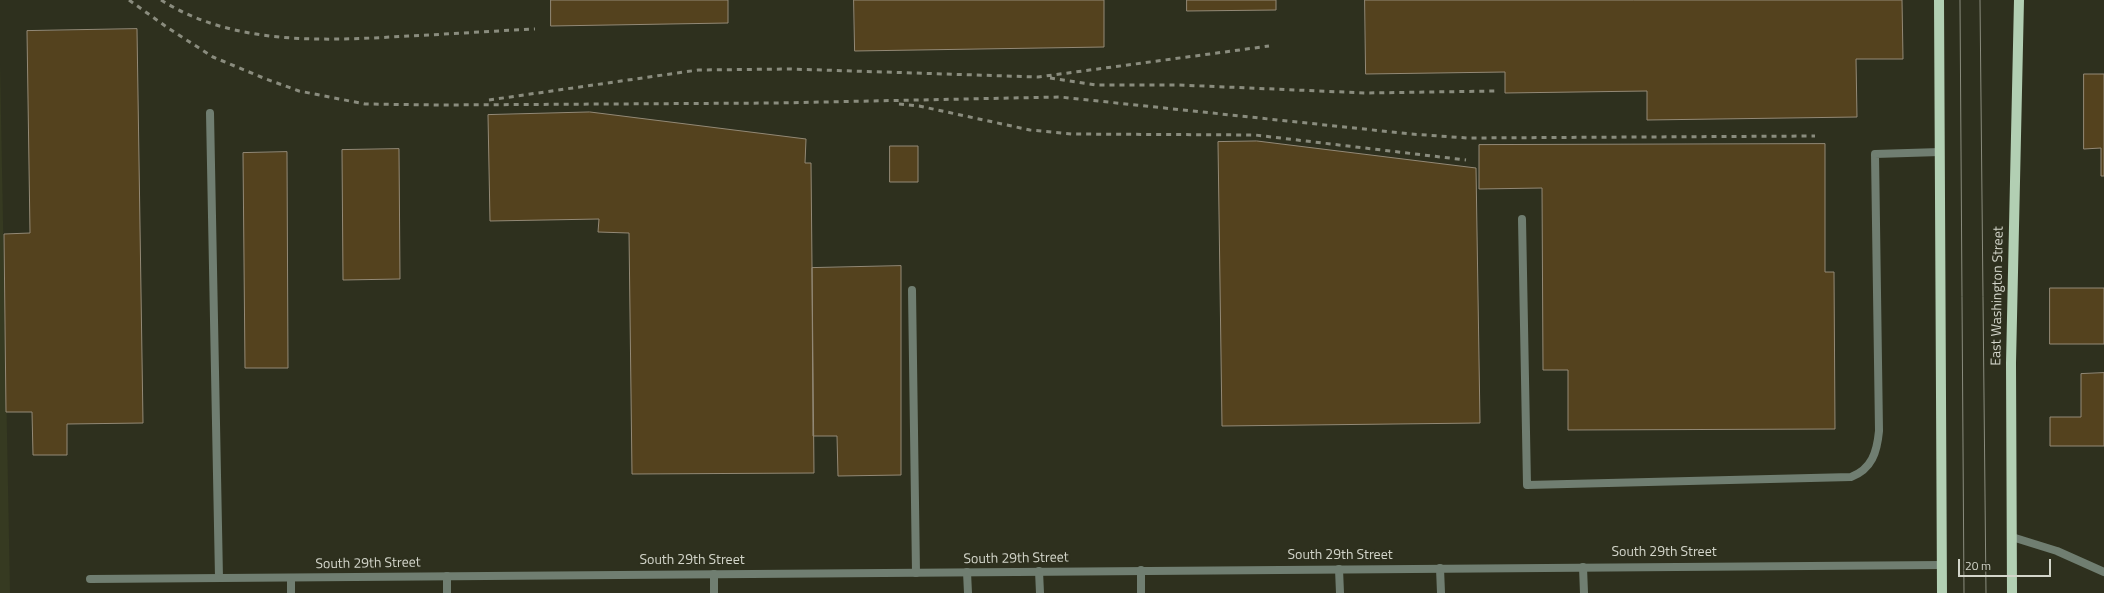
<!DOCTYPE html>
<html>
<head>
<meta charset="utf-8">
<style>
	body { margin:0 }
	#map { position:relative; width:2104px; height:593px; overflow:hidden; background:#2e301e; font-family:"Titillium Web",sans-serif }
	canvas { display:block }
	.scale { position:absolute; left:1958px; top:559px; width:93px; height:18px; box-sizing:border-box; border:2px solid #d3d5ca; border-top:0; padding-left:5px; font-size:12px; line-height:14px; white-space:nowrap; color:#d3d5ca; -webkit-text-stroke:3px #2e301e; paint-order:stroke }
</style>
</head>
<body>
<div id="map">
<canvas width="2104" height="593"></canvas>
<div class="scale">20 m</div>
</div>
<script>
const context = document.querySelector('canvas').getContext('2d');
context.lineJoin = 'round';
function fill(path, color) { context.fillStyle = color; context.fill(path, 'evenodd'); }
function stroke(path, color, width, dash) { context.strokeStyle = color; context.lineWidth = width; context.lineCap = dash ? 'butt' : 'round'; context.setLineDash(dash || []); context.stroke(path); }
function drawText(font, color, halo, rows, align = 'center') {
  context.font = font + ' "Titillium Web",sans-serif'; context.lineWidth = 4; context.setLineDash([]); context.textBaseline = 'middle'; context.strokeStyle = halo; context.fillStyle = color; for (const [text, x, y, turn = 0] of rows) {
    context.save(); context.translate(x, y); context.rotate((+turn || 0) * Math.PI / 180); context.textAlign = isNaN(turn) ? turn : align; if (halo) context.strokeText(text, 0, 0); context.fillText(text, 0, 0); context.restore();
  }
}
fill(new Path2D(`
	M 0,63 L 10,593 L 0,593 Z`), '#363a21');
const building = new Path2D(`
	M 551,0 L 728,0 L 728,23 L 551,26 Z
	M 854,0 L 1104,0 L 1104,47 L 855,51 Z
	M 1187,0 L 1276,0 L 1276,10 L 1187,11 Z
	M 1365,0 L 1902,0 L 1903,59 L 1856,59 L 1857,117 L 1647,120 L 1647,91 L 1505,93 L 1505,72 L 1366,74 Z
	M 137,29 L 143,423 L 67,424 L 67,455 L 33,455 L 32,412 L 6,412 L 4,234 L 30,233 L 27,31 Z
	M 2084,74 L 2104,74 L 2104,176 L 2101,176 L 2101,148 L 2084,149 Z
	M 590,112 L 806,139 L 805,163 L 811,163 L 814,473 L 632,474 L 629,233 L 598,232 L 599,219 L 490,221 L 488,115 Z
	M 1257,141 L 1476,168 L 1480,423 L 1222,426 L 1218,142 Z
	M 1825,144 L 1825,272 L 1834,272 L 1835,429 L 1568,430 L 1568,370 L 1543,370 L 1542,188 L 1479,189 L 1479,145 Z
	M 890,146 L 918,146 L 918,182 L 890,182 Z
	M 399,149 L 400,279 L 343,280 L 342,150 Z
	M 287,152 L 288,368 L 245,368 L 243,153 Z
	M 901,266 L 901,475 L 838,476 L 837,436 L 813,436 L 812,268 Z
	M 2050,288 L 2104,288 L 2104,344 L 2050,344 Z
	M 2104,373 L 2104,446 L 2050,446 L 2050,417 L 2081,417 L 2081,374 Z`);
fill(building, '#54421e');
stroke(building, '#938976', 1);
stroke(new Path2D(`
	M 210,113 L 219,578
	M 1522,219 L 1527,485 L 1851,477 C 1872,469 1877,452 1879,431 L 1875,154 L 1940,152
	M 912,290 L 916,573
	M 1583,567 L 1584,593
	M 1440,568 L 1441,593
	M 1339,569 L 1340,593
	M 1039,571 L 1040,593
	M 967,572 L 968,593
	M 714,574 L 714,593
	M 447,576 L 447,593
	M 291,578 L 291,593
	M 1141,593 L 1141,570`), '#707e71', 8);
stroke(new Path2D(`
	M 2012,537 L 2057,551 L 2104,572
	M 90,579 L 1942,565`), '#707e71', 8);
stroke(new Path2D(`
	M 1939,0 L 1942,593
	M 2012,593 L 2011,363 L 2019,0`), '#b2cfb3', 10);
stroke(new Path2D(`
	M 1960,0 L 1964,593
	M 1980,0 L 1986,593`), '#8a8c7e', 1);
stroke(new Path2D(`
	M 129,0 L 168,28 L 213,57 L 266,79 L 299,91 L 365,104 L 441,105 L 776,103 L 1060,97 L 1411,134 L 1467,138 L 1815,136
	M 161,0 C 234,46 325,41 408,36 C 450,34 493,31 535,29
	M 1050,78 L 1096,85 L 1179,85 L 1366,93 L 1496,91
	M 489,100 L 698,70 L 790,69 L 1038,77 L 1269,46
	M 899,104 L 919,106 L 1030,130 L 1072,134 L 1255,135 L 1466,160`), '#8a8c7e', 3, [5, 5]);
drawText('14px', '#d3d5ca', '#2e301e', [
	["East Washington Street",1998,296,-89],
	["South 29th Street",1664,553],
	["South 29th Street",1340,556],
	["South 29th Street",1016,559,-1],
	["South 29th Street",692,561],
	["South 29th Street",368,564,-1]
]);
</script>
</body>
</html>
